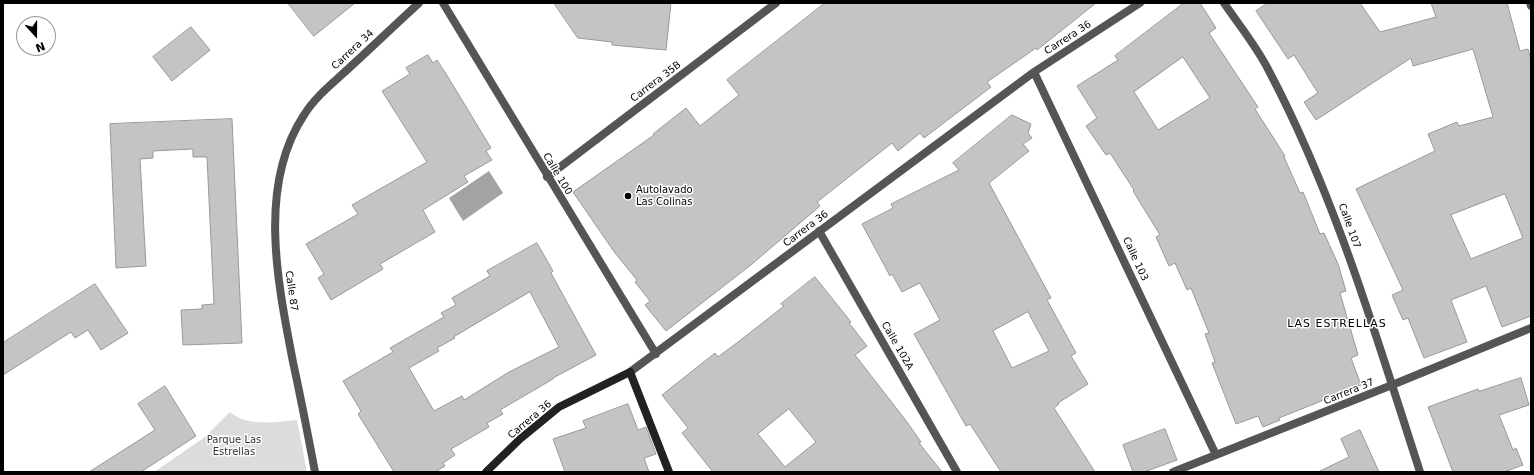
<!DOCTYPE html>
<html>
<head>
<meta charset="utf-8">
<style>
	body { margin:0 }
	#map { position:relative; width:1534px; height:475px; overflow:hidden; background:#fff; font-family:"DejaVu Sans",sans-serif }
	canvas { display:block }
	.frame { position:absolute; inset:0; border:4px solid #000; pointer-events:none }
	.north { position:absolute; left:16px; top:16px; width:40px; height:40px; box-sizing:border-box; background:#fff; border:1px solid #999; border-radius:50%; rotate:159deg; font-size:11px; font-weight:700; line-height:16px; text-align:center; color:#000 }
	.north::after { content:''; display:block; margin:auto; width:14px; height:18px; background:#000; clip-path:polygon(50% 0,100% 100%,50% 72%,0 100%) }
</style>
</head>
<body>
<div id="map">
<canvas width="1534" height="475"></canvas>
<div class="frame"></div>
<div class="north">N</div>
</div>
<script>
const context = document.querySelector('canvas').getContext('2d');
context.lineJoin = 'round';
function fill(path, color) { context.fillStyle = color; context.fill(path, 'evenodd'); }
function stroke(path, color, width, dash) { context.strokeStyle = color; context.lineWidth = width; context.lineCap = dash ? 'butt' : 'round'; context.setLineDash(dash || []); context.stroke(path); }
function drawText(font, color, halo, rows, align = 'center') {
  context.font = font + ' "DejaVu Sans",sans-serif'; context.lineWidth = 3; context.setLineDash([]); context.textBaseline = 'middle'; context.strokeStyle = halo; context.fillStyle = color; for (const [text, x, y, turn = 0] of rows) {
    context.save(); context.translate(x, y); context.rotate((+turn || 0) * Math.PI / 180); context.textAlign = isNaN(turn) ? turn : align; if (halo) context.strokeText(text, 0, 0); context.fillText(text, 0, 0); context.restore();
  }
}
fill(new Path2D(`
	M 230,412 C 247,427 275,422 297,420 L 307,472 L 154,472 L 205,437 Z`), '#dcdcdc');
fill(new Path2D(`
	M 489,171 L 503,193 L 463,221 L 449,198 Z`), '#a3a3a3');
const building = new Path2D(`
	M 288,3 L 355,3 L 314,36 Z
	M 554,3 L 671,3 L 666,50 L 612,45 L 612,42 L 578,38 Z
	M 825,3 L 1096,3 L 1037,50 L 1036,48 L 987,82 L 991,87 L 924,138 L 920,133 L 898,151 L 892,143 L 817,202 L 820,206 L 752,264 L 666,331 L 645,305 L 650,301 L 635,282 L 637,280 L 615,253 L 573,192 L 654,135 L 653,134 L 686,108 L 700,126 L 739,95 L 727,80 Z
	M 1184,3 L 1200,3 L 1216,28 L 1209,33 L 1258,107 L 1255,109 L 1285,156 L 1284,157 L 1300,193 L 1303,192 L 1320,234 L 1324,233 L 1338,264 L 1346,291 L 1340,293 L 1358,355 L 1351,358 L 1361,385 L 1279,418 L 1280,420 L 1263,427 L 1258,416 L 1236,424 L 1212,363 L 1215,362 L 1205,334 L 1209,333 L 1191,288 L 1187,290 L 1175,263 L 1169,266 L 1156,237 L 1160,235 L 1133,191 L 1134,190 L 1110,153 L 1106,155 L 1086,126 L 1097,118 L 1077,86 L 1118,60 L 1115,56 ZM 1183,57 L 1210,98 L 1158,130 L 1134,92 Z
	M 1268,3 L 1360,3 L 1380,32 L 1436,17 L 1431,3 L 1507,3 L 1520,51 L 1528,49 L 1531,60 L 1531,316 L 1502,327 L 1486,286 L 1451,300 L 1467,342 L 1424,358 L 1408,318 L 1403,320 L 1392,295 L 1403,290 L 1356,189 L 1435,151 L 1428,134 L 1457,122 L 1459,126 L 1493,117 L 1473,49 L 1413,66 L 1411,58 L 1316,120 L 1304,102 L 1318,93 L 1294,55 L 1288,59 L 1256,11 ZM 1505,194 L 1523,238 L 1471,259 L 1451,215 Z
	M 191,27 L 210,50 L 172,81 L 153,57 Z
	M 428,55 L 433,63 L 437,60 L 448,77 L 491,148 L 486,151 L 492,160 L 464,176 L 468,182 L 423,210 L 435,232 L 380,264 L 383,269 L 331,300 L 318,278 L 324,274 L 306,244 L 358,214 L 352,205 L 427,162 L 382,91 L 410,74 L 406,68 Z
	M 1012,115 L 1031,124 L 1028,133 L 1032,138 L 1023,144 L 1029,151 L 989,183 L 1051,298 L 1047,300 L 1076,353 L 1071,356 L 1088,384 L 1058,403 L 1059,404 L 1054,408 L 1095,472 L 1001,472 L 970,424 L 966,426 L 914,334 L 940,320 L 920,283 L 902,292 L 892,274 L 890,276 L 862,224 L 893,208 L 891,204 L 959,170 L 953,163 ZM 1028,312 L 1049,351 L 1012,368 L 993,331 Z
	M 232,119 L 242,343 L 183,345 L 181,310 L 202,309 L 202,305 L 214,304 L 207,157 L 193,157 L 193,149 L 153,151 L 153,158 L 140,159 L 146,266 L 116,268 L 110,124 Z
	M 537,243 L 553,271 L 551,273 L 596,355 L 553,378 L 553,379 L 500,410 L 503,414 L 487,423 L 489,427 L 451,449 L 455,455 L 443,463 L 445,466 L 435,472 L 394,472 L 358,414 L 361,411 L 343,381 L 393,352 L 390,348 L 444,317 L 441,313 L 456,305 L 452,298 L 490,276 L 487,271 ZM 530,292 L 559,347 L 509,372 L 464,400 L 462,396 L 434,411 L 409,368 L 439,351 L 437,348 L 455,338 L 454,337 Z
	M 815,277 L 851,322 L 849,323 L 867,346 L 855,355 L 907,422 L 921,442 L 919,443 L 942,472 L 713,472 L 682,433 L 688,428 L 662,395 L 715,353 L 718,357 L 742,339 L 784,306 L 781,304 ZM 789,409 L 816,442 L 785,467 L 758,434 Z
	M 95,284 L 128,333 L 101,350 L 88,330 L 75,338 L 71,332 L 3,375 L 3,343 Z
	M 1521,378 L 1529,405 L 1499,415 L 1513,450 L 1516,448 L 1523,465 L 1504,472 L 1453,472 L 1428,407 L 1478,389 L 1479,391 Z
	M 165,386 L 196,436 L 141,472 L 89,472 L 155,430 L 138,404 Z
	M 628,404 L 638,430 L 646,427 L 656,454 L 644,458 L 649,472 L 565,472 L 553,439 L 586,428 L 583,421 Z
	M 1165,429 L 1177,460 L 1144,472 L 1133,472 L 1123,445 Z
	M 1360,430 L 1379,472 L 1318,472 L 1349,457 L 1341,439 Z`);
fill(building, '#c4c4c4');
stroke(building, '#999', 1);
stroke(new Path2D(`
	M 443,3 L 656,354
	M 1224,3 C 1239,25 1257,47 1269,71 C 1336,198 1376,336 1420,472
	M 1530,3 L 1531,6
	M 1034,72 L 1216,455
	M 547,177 L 776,3
	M 819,231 L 957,472
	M 630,372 L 1034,72 L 1140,3
	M 315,472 C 308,435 301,399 293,362 C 278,284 257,186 304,115 C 315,97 333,83 348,69 C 372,47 395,25 419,3
	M 1173,472 L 1392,385 L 1531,328`), '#555', 8);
stroke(new Path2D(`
	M 486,472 L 520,439 L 559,407 L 630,372 L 669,472`), '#222', 8);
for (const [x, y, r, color] of [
	[628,196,4,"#000"]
]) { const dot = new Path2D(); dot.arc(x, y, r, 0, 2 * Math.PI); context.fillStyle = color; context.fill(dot); stroke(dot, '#fff', 1.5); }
drawText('10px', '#000', '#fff', [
	["Carrera 36",1068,38,-33],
	["Carrera 34",353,50,-43],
	["Carrera 35B",656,82,-37],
	["Calle 100",557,174,59],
	["Calle 107",1349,226,70],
	["Carrera 36",806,229,-37],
	["Calle 103",1135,259,65],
	["Calle 87",291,291,82],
	["Calle 102A",897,346,60],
	["Carrera 37",1349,392,-22],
	["Carrera 36",530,420,-40]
]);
drawText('10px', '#000', '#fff', [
	["Autolavado",636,190],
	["Las Colinas",636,202]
], 'left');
drawText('10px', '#333', '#fff', [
	["Parque Las",234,440],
	["Estrellas",234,452]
]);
context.letterSpacing = '1px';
drawText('11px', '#000', '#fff', [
	["LAS ESTRELLAS",1337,324]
]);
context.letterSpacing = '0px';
</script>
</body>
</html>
